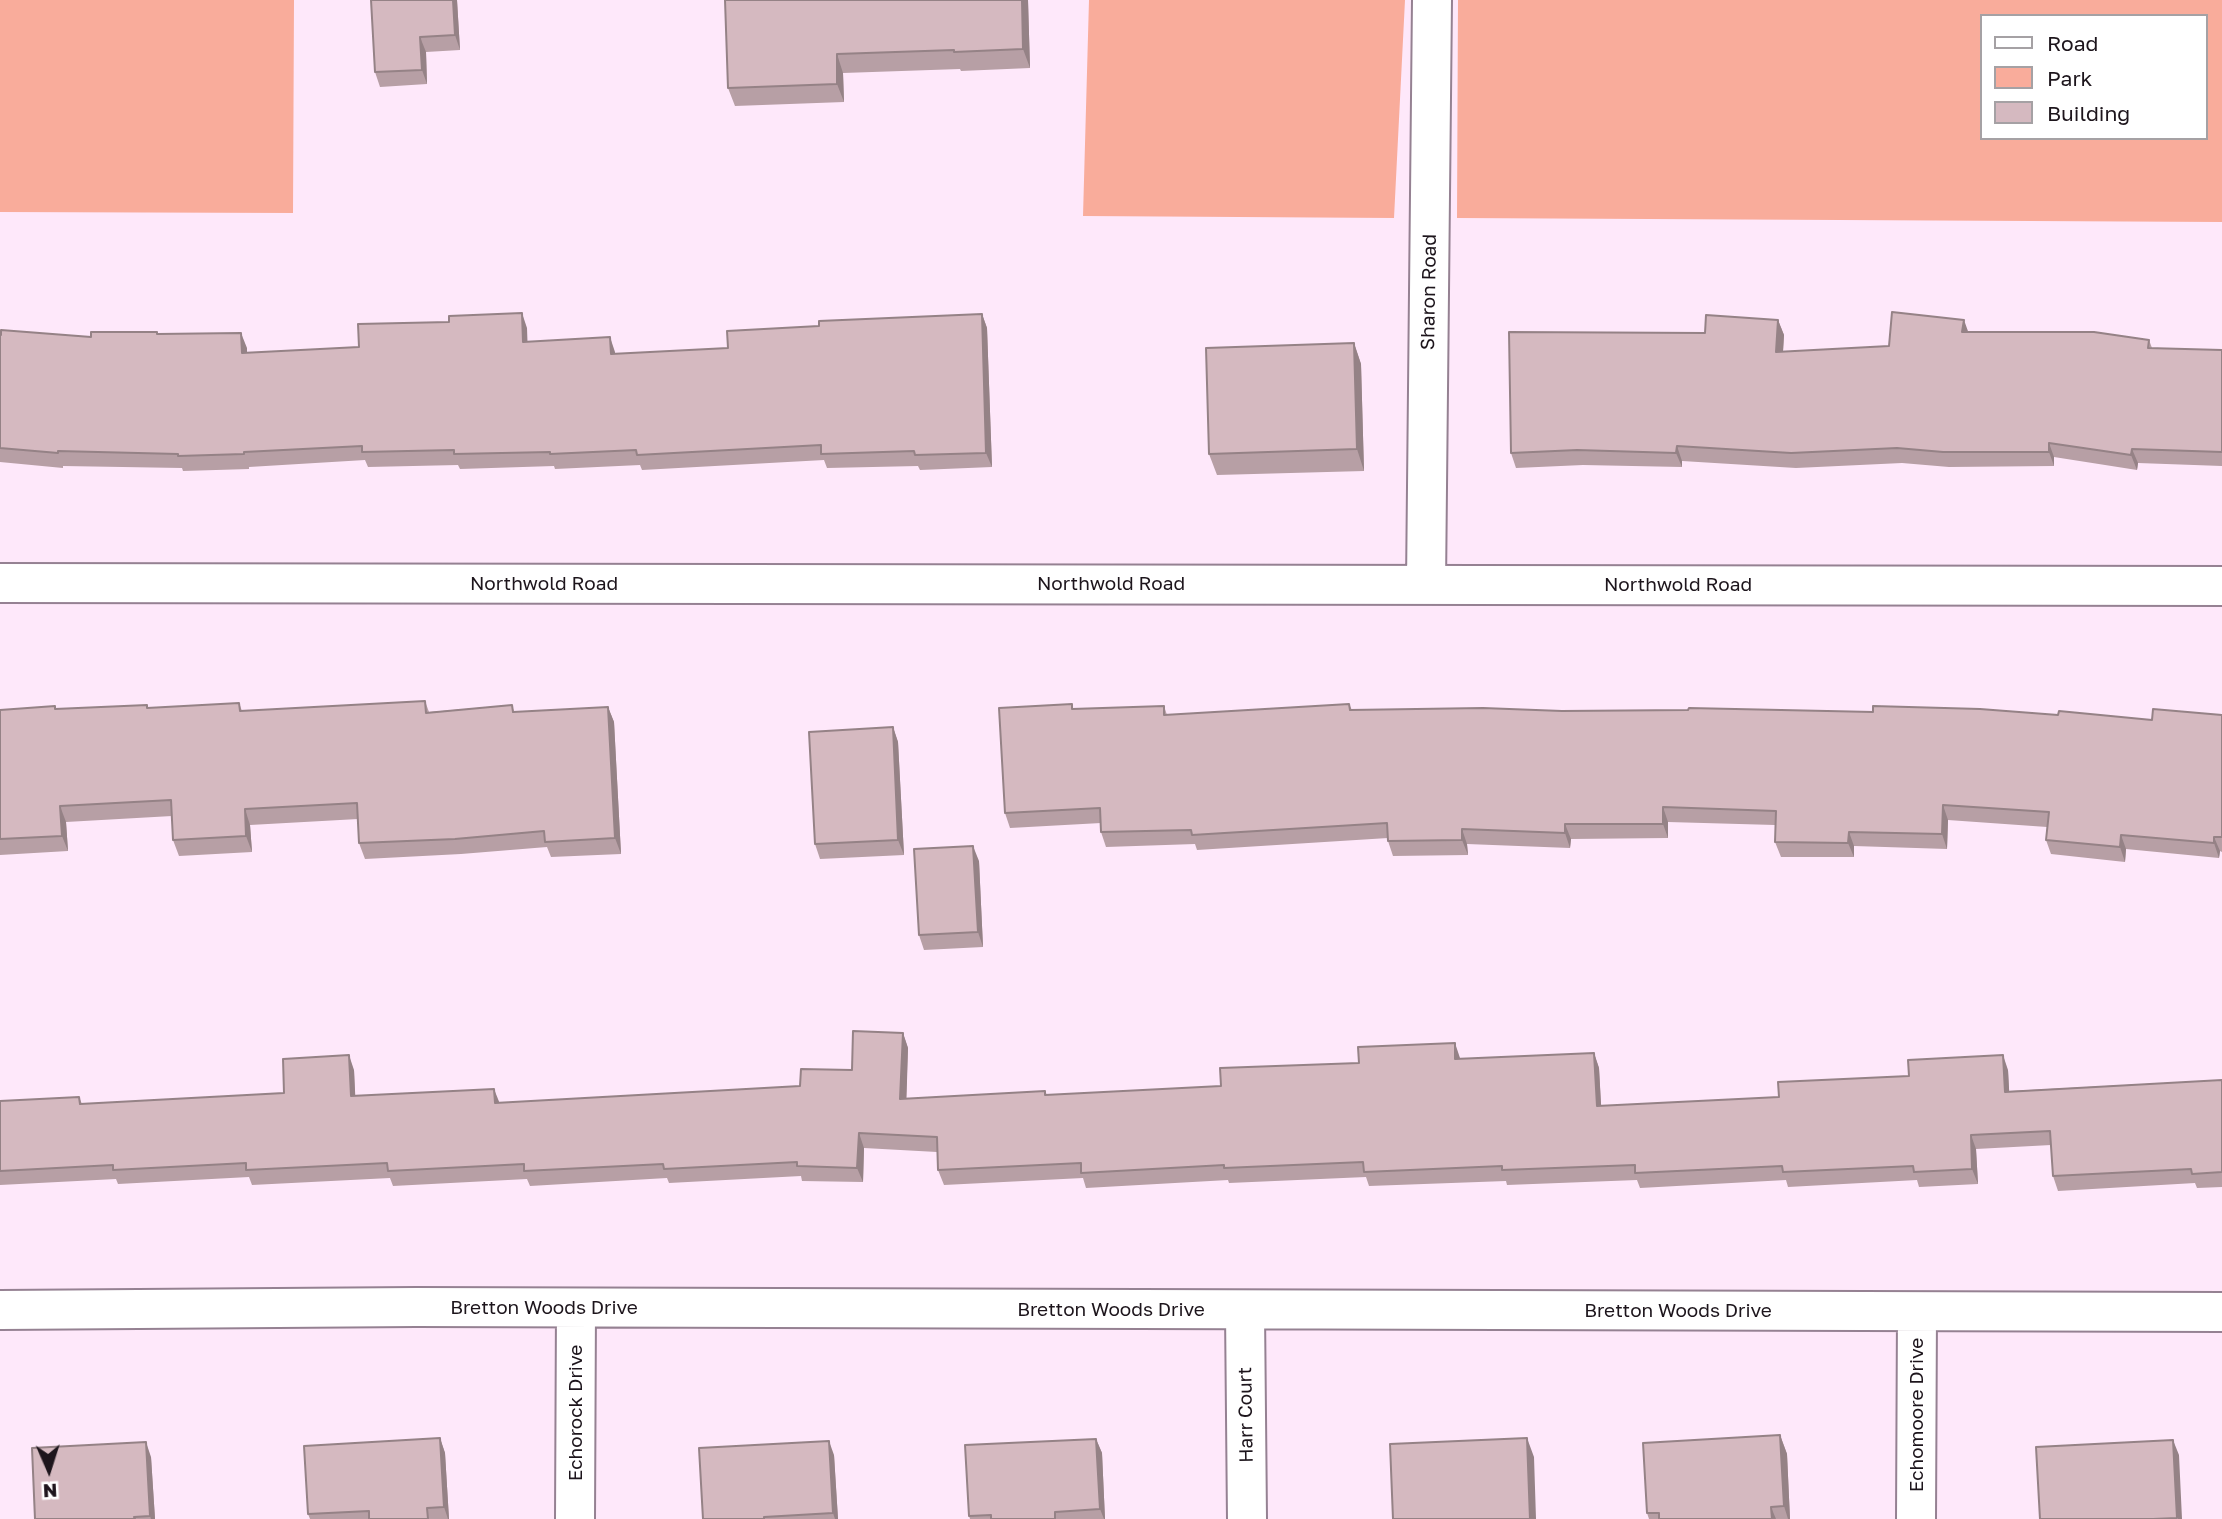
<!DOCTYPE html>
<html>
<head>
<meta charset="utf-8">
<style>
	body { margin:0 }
	#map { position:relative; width:2222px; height:1519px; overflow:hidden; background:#fee8fa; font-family:"Golos Text",sans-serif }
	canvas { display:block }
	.legend { position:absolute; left:1980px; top:14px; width:228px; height:126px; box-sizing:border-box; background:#fff; border:2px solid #a5a1a4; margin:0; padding:9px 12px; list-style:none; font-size:21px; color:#1d151c }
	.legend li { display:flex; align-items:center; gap:14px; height:35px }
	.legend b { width:35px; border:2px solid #a5a1a4 }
	.north { position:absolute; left:14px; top:1435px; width:70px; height:70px; -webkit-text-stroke:5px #fff; paint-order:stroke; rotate:177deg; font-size:19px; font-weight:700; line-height:28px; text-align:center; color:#1d151c }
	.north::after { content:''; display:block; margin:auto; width:24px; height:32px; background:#1d151c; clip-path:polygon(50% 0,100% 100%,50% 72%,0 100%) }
</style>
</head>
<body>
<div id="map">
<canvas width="2222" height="1519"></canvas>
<ul class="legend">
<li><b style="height:9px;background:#fff"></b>Road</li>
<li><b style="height:19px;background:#f9ac9b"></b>Park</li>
<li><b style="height:19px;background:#d5b9c0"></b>Building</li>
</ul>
<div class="north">N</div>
</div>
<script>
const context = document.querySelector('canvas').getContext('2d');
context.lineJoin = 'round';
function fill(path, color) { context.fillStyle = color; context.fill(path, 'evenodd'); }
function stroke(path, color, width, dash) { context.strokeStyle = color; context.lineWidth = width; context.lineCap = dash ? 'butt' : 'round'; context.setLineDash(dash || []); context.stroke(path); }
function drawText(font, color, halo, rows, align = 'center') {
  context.font = font + ' "Golos Text",sans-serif'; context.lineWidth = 5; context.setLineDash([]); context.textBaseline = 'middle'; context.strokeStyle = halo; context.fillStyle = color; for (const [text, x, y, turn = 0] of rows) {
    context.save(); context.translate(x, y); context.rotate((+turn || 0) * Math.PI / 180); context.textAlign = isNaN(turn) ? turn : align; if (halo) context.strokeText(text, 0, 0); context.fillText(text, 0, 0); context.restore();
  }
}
fill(new Path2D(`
	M 0,0 L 294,0 L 293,213 L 0,212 Z
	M 1089,0 L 1405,0 L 1394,218 L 1083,216 Z
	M 1458,0 L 2222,0 L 2222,222 L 1457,218 ZM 1982,16 L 2206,16 L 2206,138 L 1982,138 Z`), '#f9ac9b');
const minor = new Path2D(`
	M 0,583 L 2222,586
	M 1426,584 L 1432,0
	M 0,1310 L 416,1307 L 2222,1312
	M 1245,1311 L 1247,1519
	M 575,1519 L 576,1308
	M 1916,1519 L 1917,1312`);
stroke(minor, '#958192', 42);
stroke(minor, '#fff', 38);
fill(new Path2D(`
	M 371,0 L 457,0 L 460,50 L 426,52 L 427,84 L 380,87 L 375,72 Z
	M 725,0 L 1028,0 L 1030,68 L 961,71 L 960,69 L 843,73 L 844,102 L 735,106 L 728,88 Z
	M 982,314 L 987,328 L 992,467 L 920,470 L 918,466 L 827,468 L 824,460 L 642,470 L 640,465 L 555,469 L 554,466 L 460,469 L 458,465 L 368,467 L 365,460 L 249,467 L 249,469 L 183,471 L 182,468 L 63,466 L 63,468 L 0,462 L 0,335 L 91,337 L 158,334 L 247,348 L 247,353 L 359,347 L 527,328 L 527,342 L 615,352 L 615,354 L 728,348 L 819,326 Z
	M 1778,320 L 1784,335 L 1783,352 L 1889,346 L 1968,332 L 2149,340 L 2152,348 L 2222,350 L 2222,466 L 2138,463 L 2137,470 L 2054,457 L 2054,466 L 1949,467 L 1902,463 L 1796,468 L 1682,461 L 1682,467 L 1583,465 L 1516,468 L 1511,453 L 1705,333 Z
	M 1354,343 L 1361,364 L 1364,471 L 1217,475 L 1209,454 Z
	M 425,701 L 429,712 L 512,705 L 514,712 L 608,707 L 614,722 L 621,854 L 551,857 L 547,847 L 461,854 L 365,859 L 359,843 L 358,819 L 250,825 L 252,852 L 179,856 L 173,840 L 172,816 L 66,822 L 68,851 L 0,855 L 0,710 L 55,706 L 56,709 L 148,708 L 239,703 L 242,711 Z
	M 1349,704 L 1352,710 L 2058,715 L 2152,720 L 2222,715 L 2222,852 L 2220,851 L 2219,858 L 2126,849 L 2125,862 L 2051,854 L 2046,840 L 2047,827 L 1948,820 L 1947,849 L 1854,846 L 1854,857 L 1781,857 L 1775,842 L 1775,825 L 1668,822 L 1668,838 L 1571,839 L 1570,848 L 1467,844 L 1468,855 L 1393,856 L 1388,841 L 1388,838 L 1197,850 L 1195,844 L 1106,847 L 1101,832 L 1101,823 L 1010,828 L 1005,813 L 1074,709 L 1164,706 L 1167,715 Z
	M 893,727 L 898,742 L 904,855 L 820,859 L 815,844 Z
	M 979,861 L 983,947 L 924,950 L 919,935 Z
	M 903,1033 L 908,1048 L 906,1099 L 1045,1091 L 1047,1095 L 1221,1086 L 1359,1063 L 1460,1058 L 1460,1059 L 1594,1053 L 1599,1068 L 1601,1106 L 1779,1097 L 2008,1070 L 2009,1091 L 2222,1080 L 2222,1187 L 2197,1188 L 2195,1183 L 2058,1191 L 2053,1176 L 2051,1145 L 1976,1149 L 1978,1184 L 1919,1187 L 1917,1180 L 1788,1187 L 1786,1180 L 1640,1188 L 1637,1180 L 1507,1185 L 1506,1181 L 1369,1186 L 1366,1177 L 1229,1183 L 1228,1180 L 1086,1188 L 1083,1178 L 944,1185 L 938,1170 L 937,1152 L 864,1148 L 863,1182 L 802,1181 L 801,1176 L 669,1183 L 667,1178 L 530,1186 L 527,1179 L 393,1186 L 390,1178 L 252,1185 L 249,1177 L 118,1184 L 116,1179 L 0,1185 L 0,1101 L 79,1097 L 82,1104 L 284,1093 L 354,1070 L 355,1096 L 499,1103 L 800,1086 L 852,1070 Z
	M 1780,1435 L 1787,1454 L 1790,1519 L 1649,1519 L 1647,1513 Z
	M 440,1438 L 445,1453 L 449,1519 L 310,1519 L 308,1514 Z
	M 1096,1439 L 1102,1453 L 1105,1519 L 970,1519 L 969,1516 Z
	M 834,1455 L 838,1519 L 703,1519 Z
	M 151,1457 L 155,1519 L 35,1519 Z`), '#b79fa5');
fill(new Path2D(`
	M 453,0 L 457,0 L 460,50 L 455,35 Z
	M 1022,0 L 1028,0 L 1030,68 L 1023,49 Z
	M 420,37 L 426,52 L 427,84 L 422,70 Z
	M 837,54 L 843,73 L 844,102 L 837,84 Z
	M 522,313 L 527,328 L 528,357 L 523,342 Z
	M 982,314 L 987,328 L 992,467 L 986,453 Z
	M 1778,320 L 1784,335 L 1782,367 L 1776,352 Z
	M 1964,320 L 1969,334 L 1962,332 Z
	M 241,333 L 247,348 L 247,368 L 242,353 Z
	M 610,337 L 615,352 L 616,369 L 611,354 Z
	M 1354,343 L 1361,364 L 1364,471 L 1357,449 Z
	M 2049,443 L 2054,457 L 2054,466 L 2049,452 Z
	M 1677,446 L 1682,461 L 1682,467 L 1676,453 Z
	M 2132,449 L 2138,463 L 2137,470 L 2131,455 Z
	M 608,707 L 614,722 L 621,854 L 615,838 Z
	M 893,727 L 898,742 L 904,855 L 898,840 Z
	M 1943,805 L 1948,820 L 1947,849 L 1942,834 Z
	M 60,806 L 66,822 L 68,851 L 62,836 Z
	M 1663,807 L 1668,822 L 1668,838 L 1663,824 Z
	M 245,809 L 250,825 L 252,852 L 246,836 Z
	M 1565,824 L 1571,839 L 1570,848 L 1565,833 Z
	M 1462,829 L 1467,844 L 1468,855 L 1462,840 Z
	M 1849,832 L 1854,846 L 1854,857 L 1848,843 Z
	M 2121,835 L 2126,849 L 2125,862 L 2120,847 Z
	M 2214,837 L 2220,851 L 2219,858 L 2214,843 Z
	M 973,846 L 979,861 L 983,947 L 978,932 Z
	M 903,1033 L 908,1048 L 906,1114 L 900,1099 Z
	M 1455,1043 L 1460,1058 L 1461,1074 L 1455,1059 Z
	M 1594,1053 L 1599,1068 L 1602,1121 L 1597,1106 Z
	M 349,1055 L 354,1070 L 356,1111 L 351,1096 Z
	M 2003,1055 L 2008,1070 L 2010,1106 L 2005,1092 Z
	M 494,1089 L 500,1104 L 495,1103 Z
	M 859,1133 L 864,1148 L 863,1182 L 857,1168 Z
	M 1971,1135 L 1976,1149 L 1978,1184 L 1972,1169 Z
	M 1780,1435 L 1787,1454 L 1790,1519 L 1788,1519 L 1784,1506 Z
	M 440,1438 L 445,1453 L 449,1519 L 448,1519 L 444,1507 Z
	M 1527,1438 L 1534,1457 L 1536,1519 L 1530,1519 Z
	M 1096,1439 L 1102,1453 L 1105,1519 L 1104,1519 L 1100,1509 Z
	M 2173,1440 L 2179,1455 L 2182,1519 L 2178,1519 L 2177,1518 Z
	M 829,1441 L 834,1455 L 838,1519 L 835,1519 L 833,1513 Z
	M 146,1442 L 151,1457 L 155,1519 L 151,1519 L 150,1516 Z
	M 1771,1507 L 1776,1519 L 1772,1519 Z`), '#958286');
const building = new Path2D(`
	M 371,0 L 453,0 L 455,35 L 420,37 L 422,70 L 375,72 Z
	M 725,0 L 1022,0 L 1023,49 L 954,52 L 954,50 L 837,54 L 837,84 L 728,88 Z
	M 1892,312 L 1964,320 L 1962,332 L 2094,332 L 2149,340 L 2148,348 L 2222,350 L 2222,452 L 2132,449 L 2131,455 L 2049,443 L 2049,452 L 1943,452 L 1897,448 L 1791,453 L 1677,446 L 1676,453 L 1577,450 L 1511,453 L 1509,332 L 1705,333 L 1706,315 L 1778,320 L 1776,352 L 1889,346 Z
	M 522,313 L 523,342 L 610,337 L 611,354 L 728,348 L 727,331 L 819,326 L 819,321 L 982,314 L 986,453 L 915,455 L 914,451 L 821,454 L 821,445 L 637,455 L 636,450 L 550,454 L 550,452 L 454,454 L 454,450 L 362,452 L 362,446 L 244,452 L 244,454 L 178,456 L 178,454 L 58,451 L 58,453 L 0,448 L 0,335 L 1,335 L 1,330 L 91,337 L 91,332 L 157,332 L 157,334 L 241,333 L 242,353 L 359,347 L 358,324 L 449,322 L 449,316 Z
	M 1354,343 L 1357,449 L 1209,454 L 1206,348 Z
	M 425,701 L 426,713 L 512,705 L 513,712 L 608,707 L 615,838 L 545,842 L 544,831 L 455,839 L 359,843 L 357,803 L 245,809 L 246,836 L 173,840 L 171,800 L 60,806 L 62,836 L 0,839 L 0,710 L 55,706 L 55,709 L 147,705 L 147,708 L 239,703 L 240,711 Z
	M 1072,704 L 1072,709 L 1164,706 L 1164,715 L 1349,704 L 1350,710 L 1483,708 L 1562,711 L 1688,710 L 1689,708 L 1873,712 L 1873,706 L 1980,709 L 2058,715 L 2059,711 L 2152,720 L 2153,709 L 2222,715 L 2222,837 L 2214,837 L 2214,843 L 2121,835 L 2120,847 L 2046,840 L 2049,812 L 1943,805 L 1942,834 L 1849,832 L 1848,843 L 1775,842 L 1776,811 L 1663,807 L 1663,824 L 1565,824 L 1565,833 L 1462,829 L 1462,840 L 1388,841 L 1387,823 L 1192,835 L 1191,830 L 1101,832 L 1100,808 L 1005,813 L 999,708 Z
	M 893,727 L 898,840 L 815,844 L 809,732 Z
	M 973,846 L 978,932 L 919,935 L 914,849 Z
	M 853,1031 L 903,1033 L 900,1099 L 1045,1091 L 1045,1095 L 1221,1086 L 1220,1068 L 1359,1063 L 1358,1047 L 1455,1043 L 1455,1059 L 1594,1053 L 1597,1106 L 1779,1097 L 1778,1082 L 1909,1076 L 1908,1060 L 2003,1055 L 2005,1092 L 2222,1080 L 2222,1172 L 2192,1174 L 2191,1169 L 2053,1176 L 2050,1131 L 1971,1135 L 1972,1169 L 1914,1172 L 1913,1166 L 1783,1172 L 1782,1166 L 1635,1173 L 1635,1165 L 1502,1170 L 1502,1166 L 1364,1172 L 1363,1162 L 1224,1168 L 1224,1165 L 1081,1173 L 1081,1163 L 938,1170 L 937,1137 L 859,1133 L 857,1168 L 797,1166 L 797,1162 L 664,1169 L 663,1164 L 524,1171 L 524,1164 L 388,1171 L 387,1163 L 246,1170 L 246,1163 L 113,1170 L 113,1165 L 0,1171 L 0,1101 L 79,1097 L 80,1104 L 284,1093 L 283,1059 L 349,1055 L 351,1096 L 494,1089 L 495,1103 L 800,1086 L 801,1069 L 852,1070 Z
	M 1780,1435 L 1784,1506 L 1771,1507 L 1772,1519 L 1659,1519 L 1659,1513 L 1647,1513 L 1643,1443 Z
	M 440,1438 L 444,1507 L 427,1508 L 428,1519 L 369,1519 L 369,1511 L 308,1514 L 304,1446 Z
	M 1527,1438 L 1530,1519 L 1393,1519 L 1390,1444 Z
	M 1096,1439 L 1100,1509 L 1055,1512 L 1055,1519 L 991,1519 L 991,1515 L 969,1516 L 965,1445 Z
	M 2173,1440 L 2177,1518 L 2153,1519 L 2040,1519 L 2036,1447 Z
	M 829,1441 L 833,1513 L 764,1517 L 764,1519 L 703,1519 L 699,1448 Z
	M 146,1442 L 150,1516 L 134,1517 L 135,1519 L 35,1519 L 32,1448 Z`);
fill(building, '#d5b9c0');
stroke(building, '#958286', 2);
drawText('19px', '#1d151c', '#fff', [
	["Sharon Road",1429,292,-89],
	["Northwold Road",544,584],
	["Northwold Road",1111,584],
	["Northwold Road",1678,585],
	["Bretton Woods Drive",544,1308],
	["Bretton Woods Drive",1111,1310],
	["Bretton Woods Drive",1678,1311],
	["Echorock Drive",576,1413,-90],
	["Harr Court",1246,1415,-91],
	["Echomoore Drive",1917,1415,-90]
]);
</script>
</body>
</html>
